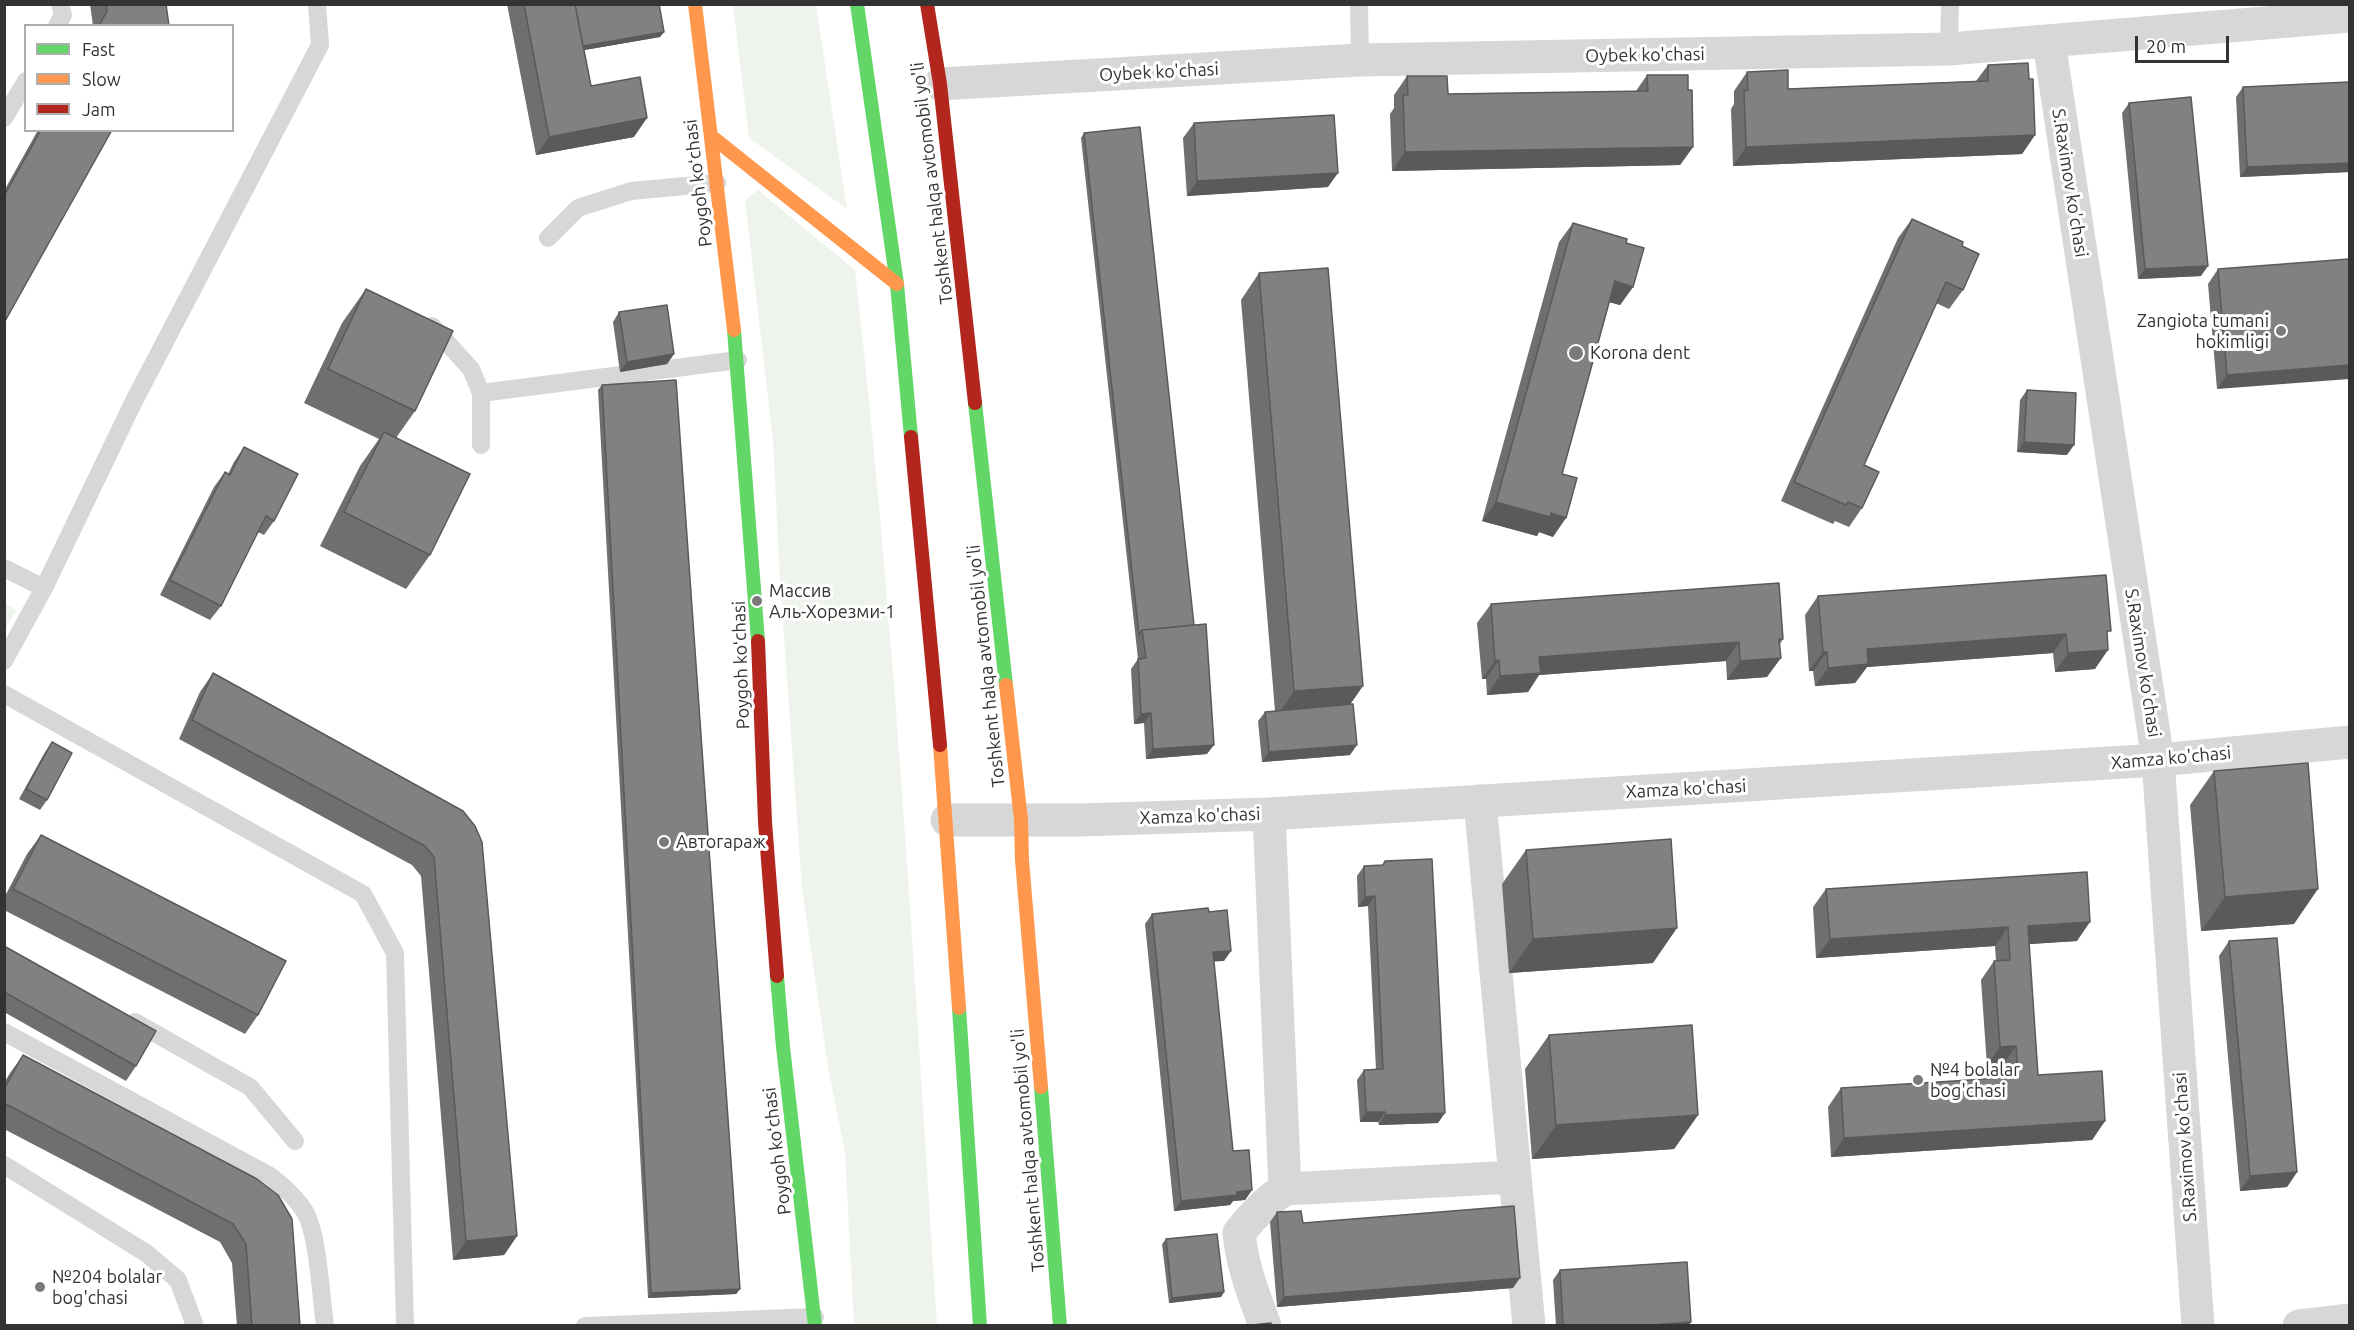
<!DOCTYPE html>
<html>
<head>
<meta charset="utf-8">
<style>
	body { margin:0 }
	#map { position:relative; width:2354px; height:1330px; overflow:hidden; background:#fff; font-family:Ubuntu,sans-serif }
	canvas { display:block }
	.frame { position:absolute; inset:0; border:6px solid #333; pointer-events:none }
	.legend { position:absolute; left:24px; top:24px; width:210px; height:108px; box-sizing:border-box; background:#fff; border:2px solid #adadad; margin:0; padding:8px 10px; list-style:none; font-size:18px; color:#333 }
	.legend li { display:flex; align-items:center; gap:12px; height:30px }
	.legend b { width:30px; border:2px solid #adadad }
	.scale { position:absolute; left:2135px; top:36px; width:94px; height:27px; box-sizing:border-box; border:3px solid #333; border-top:0; padding-left:8px; font-size:18px; line-height:21px; white-space:nowrap; color:#333; -webkit-text-stroke:4px #fff; paint-order:stroke }
</style>
</head>
<body>
<div id="map">
<canvas width="2354" height="1330"></canvas>
<div class="frame"></div>
<ul class="legend">
<li><b style="height:8px;background:#63d668"></b>Fast</li>
<li><b style="height:8px;background:#ff974d"></b>Slow</li>
<li><b style="height:8px;background:#b3261e"></b>Jam</li>
</ul>
<div class="scale">20 m</div>
</div>
<script>
const context = document.querySelector('canvas').getContext('2d');
context.lineJoin = 'round';
function fill(path, color) { context.fillStyle = color; context.fill(path, 'evenodd'); }
function stroke(path, color, width, dash) { context.strokeStyle = color; context.lineWidth = width; context.lineCap = dash ? 'butt' : 'round'; context.setLineDash(dash || []); context.stroke(path); }
function drawText(font, color, halo, rows, align = 'center') {
  context.font = font + ' Ubuntu,sans-serif'; context.lineWidth = 6; context.setLineDash([]); context.textBaseline = 'middle'; context.strokeStyle = halo; context.fillStyle = color; for (const [text, x, y, turn = 0] of rows) {
    context.save(); context.translate(x, y); context.rotate((+turn || 0) * Math.PI / 180); context.textAlign = isNaN(turn) ? turn : align; if (halo) context.strokeText(text, 0, 0); context.fillText(text, 0, 0); context.restore();
  }
}
fill(new Path2D(`
	M 733,5 L 816,5 L 847,209 L 749,138 Z
	M 758,190 L 855,270 C 895,620 914,973 937,1325 L 854,1325 L 845,1152 L 828,1067 L 802,888 L 780,581 L 773,441 L 745,200 Z
	M 5,604 L 16,610 L 5,630 Z`), '#eef3ec');
stroke(new Path2D(`
	M 1359,4 L 1360,60
	M 57,26 L 63,15 L 60,4
	M 1949,49 L 1950,4
	M 4,118 L 26,81
	M 548,238 L 578,208 L 631,191 L 717,183
	M 432,326 L 471,369 L 481,393 L 481,445
	M 481,393 L 738,360
	M 4,568 L 44,588
	M 4,661 L 44,588 L 134,401 L 320,45 L 317,4
	M 4,694 L 363,894 L 395,953 L 405,1326
	M 135,1022 L 250,1087 L 295,1141
	M 4,1032 L 270,1176 C 283,1186 296,1197 305,1212 C 318,1234 321,1297 325,1326
	M 4,1165 L 146,1253 L 178,1280 L 195,1326
	M 585,1326 L 815,1317`), '#d7d7d7', 18);
stroke(new Path2D(`
	M 2049,42 L 2158,760 L 2198,1326
	M 940,84 L 1360,60 L 1949,49 L 2350,16
	M 1480,801 L 1529,1326
	M 947,820 L 1080,820 L 1269,814 L 2158,760 L 2350,742
	M 1285,1189 L 1515,1177
	M 1265,1326 C 1254,1295 1242,1266 1239,1233 C 1253,1215 1266,1201 1285,1189 L 1269,814
	M 2299,1326 L 2350,1320`), '#d7d7d7', 33);
stroke(new Path2D(`
	M 857,4 L 897,284 L 911,437
	M 734,330 L 758,641
	M 975,403 L 1006,685
	M 777,976 L 783,1047 L 815,1326
	M 959,1008 L 980,1326
	M 1041,1087 L 1060,1326`), '#63d668', 14);
stroke(new Path2D(`
	M 695,4 L 734,330
	M 711,136 L 897,284
	M 1006,685 L 1021,820 L 1022,860 L 1041,1087
	M 940,745 L 959,1008`), '#ff974d', 14);
stroke(new Path2D(`
	M 927,4 L 940,84 L 975,403
	M 911,437 L 940,745
	M 758,641 L 765,822 L 777,976`), '#b3261e', 14);
fill(new Path2D(`
	M 90,4 L 166,4 L 169,26 L 93,26 Z
	M 507,4 L 659,4 L 664,32 L 660,37 L 584,50 L 591,86 L 634,137 L 536,155 Z
	M 1988,65 L 2029,79 L 2035,135 L 2022,154 L 1733,166 L 1731,109 L 1734,104 L 1734,91 L 1747,72 L 1788,89 L 1976,81 Z
	M 1647,75 L 1688,90 L 1693,147 L 1680,165 L 1392,171 L 1390,114 L 1394,108 L 1394,95 L 1407,76 L 1448,94 L 1636,91 Z
	M 2349,82 L 2349,172 L 2240,177 L 2236,97 L 2243,87 Z
	M 2129,103 L 2201,276 L 2138,279 L 2122,113 Z
	M 1194,123 L 1328,187 L 1187,196 L 1183,138 Z
	M 38,130 L 112,130 L 4,323 L 4,191 Z
	M 1084,133 L 1207,754 L 1146,759 L 1144,723 L 1134,724 L 1131,669 L 1138,659 L 1081,138 Z
	M 1912,219 L 1962,246 L 1963,290 L 1949,309 L 1936,303 L 1864,465 L 1862,508 L 1849,527 L 1835,521 L 1833,524 L 1781,501 L 1898,238 Z
	M 1573,223 L 1626,243 L 1633,287 L 1620,305 L 1609,302 L 1562,474 L 1553,537 L 1539,532 L 1537,536 L 1482,521 L 1559,242 Z
	M 2349,259 L 2217,389 L 2208,284 L 2218,269 Z
	M 1259,273 L 1351,704 L 1350,755 L 1262,762 L 1258,721 L 1265,712 L 1275,711 L 1241,300 Z
	M 366,289 L 415,411 L 396,438 L 430,555 L 406,589 L 320,546 L 360,466 L 379,439 L 304,403 L 342,323 Z
	M 619,312 L 674,354 L 667,364 L 620,372 L 613,322 Z
	M 602,385 L 740,1289 L 736,1294 L 648,1298 L 598,390 Z
	M 2027,390 L 2067,455 L 2017,452 L 2020,400 Z
	M 244,447 L 274,521 L 264,535 L 258,532 L 221,606 L 210,620 L 160,595 L 214,487 L 225,472 L 228,474 L 234,462 Z
	M 1818,596 L 2107,636 L 2095,669 L 2055,672 L 2053,653 L 1867,667 L 1855,683 L 1815,686 L 1813,671 L 1809,671 L 1805,615 Z
	M 1491,604 L 1783,639 L 1780,644 L 1767,677 L 1727,680 L 1726,661 L 1539,675 L 1528,692 L 1487,695 L 1486,679 L 1482,679 L 1477,623 Z
	M 213,673 L 463,811 L 517,1236 L 504,1255 L 453,1260 L 421,876 L 412,865 L 179,739 L 200,692 Z
	M 52,742 L 47,800 L 40,810 L 19,799 L 45,752 Z
	M 2214,771 L 2294,924 L 2201,931 L 2190,805 Z
	M 41,835 L 258,1015 L 245,1034 L 4,910 L 4,898 L 27,854 Z
	M 1526,850 L 1653,963 L 1509,973 L 1502,884 Z
	M 1385,861 L 1438,1123 L 1379,1125 L 1378,1122 L 1360,1122 L 1357,1080 L 1364,1070 L 1376,1070 L 1368,906 L 1358,907 L 1357,876 L 1364,866 L 1382,865 Z
	M 1826,889 L 2077,941 L 2029,944 L 2038,1075 L 2105,1121 L 2092,1140 L 1831,1157 L 1828,1107 L 1841,1088 L 2004,1078 L 2003,1065 L 1987,1066 L 1981,980 L 1994,961 L 1996,961 L 1995,946 L 1816,958 L 1813,907 Z
	M 1209,912 L 1224,961 L 1214,961 L 1233,1151 L 1252,1190 L 1245,1200 L 1233,1201 L 1230,1205 L 1174,1211 L 1145,924 L 1152,914 Z
	M 2229,941 L 2297,1172 L 2287,1187 L 2240,1191 L 2219,956 Z
	M 4,946 L 136,1066 L 126,1081 L 4,1012 Z
	M 1549,1035 L 1698,1115 L 1674,1149 L 1532,1159 L 1525,1069 Z
	M 23,1055 L 257,1179 L 300,1326 L 237,1326 L 232,1263 L 220,1242 L 4,1129 L 4,1083 L 10,1073 Z
	M 1277,1212 L 1303,1223 L 1513,1288 L 1277,1307 L 1270,1222 Z
	M 1166,1239 L 1224,1292 L 1221,1297 L 1169,1303 L 1162,1244 Z
	M 1560,1270 L 1691,1322 L 1688,1326 L 1556,1326 L 1553,1280 Z`), '#6f6f6f');
fill(new Path2D(`
	M 664,32 L 660,37 L 579,51 L 583,46 Z
	M 647,118 L 634,137 L 536,155 L 549,137 Z
	M 2035,135 L 2022,154 L 1733,166 L 1746,147 Z
	M 1693,147 L 1680,165 L 1392,171 L 1405,152 Z
	M 2349,163 L 2349,172 L 2240,177 L 2247,167 Z
	M 1338,173 L 1328,187 L 1187,196 L 1197,181 Z
	M 2208,266 L 2201,276 L 2138,279 L 2145,269 Z
	M 1615,281 L 1633,287 L 1620,305 L 1602,300 Z
	M 674,354 L 667,364 L 620,372 L 627,362 Z
	M 2349,365 L 2349,379 L 2217,389 L 2227,375 Z
	M 2024,442 L 2074,445 L 2067,455 L 2017,452 Z
	M 1496,502 L 1551,513 L 1566,518 L 1553,537 L 1539,532 L 1537,536 L 1482,521 Z
	M 2066,634 L 2053,653 L 1867,667 L 1855,683 L 1815,686 L 1828,668 L 1867,649 Z
	M 1739,642 L 1726,661 L 1539,675 L 1528,692 L 1487,695 L 1500,676 L 1539,657 Z
	M 2108,650 L 2095,669 L 2055,672 L 2068,653 Z
	M 1823,652 L 1827,652 L 1813,671 L 1809,671 Z
	M 1781,658 L 1767,677 L 1727,680 L 1740,661 Z
	M 1499,660 L 1486,679 L 1482,679 L 1495,661 Z
	M 1363,686 L 1345,712 L 1276,718 L 1294,691 Z
	M 1151,713 L 1144,723 L 1134,724 L 1141,714 Z
	M 1214,745 L 1207,754 L 1146,759 L 1153,749 Z
	M 1357,745 L 1350,755 L 1262,762 L 1269,752 Z
	M 2318,889 L 2294,924 L 2201,931 L 2225,897 Z
	M 1375,896 L 1368,906 L 1358,907 L 1365,897 Z
	M 2090,922 L 2077,941 L 2015,945 L 2028,926 Z
	M 2008,927 L 1995,946 L 1816,958 L 1830,939 Z
	M 1677,928 L 1653,963 L 1509,973 L 1533,939 Z
	M 1231,951 L 1224,961 L 1206,962 L 1213,952 Z
	M 2016,1046 L 2003,1065 L 1987,1066 L 2000,1047 Z
	M 1366,1112 L 1385,1112 L 1378,1122 L 1360,1122 Z
	M 1445,1113 L 1438,1123 L 1379,1125 L 1385,1115 Z
	M 1698,1115 L 1674,1149 L 1532,1159 L 1556,1125 Z
	M 2105,1121 L 2092,1140 L 1831,1157 L 1844,1138 Z
	M 2297,1172 L 2287,1187 L 2240,1191 L 2250,1176 Z
	M 1252,1190 L 1245,1200 L 1233,1201 L 1230,1205 L 1174,1211 L 1181,1201 L 1237,1192 Z
	M 517,1236 L 504,1255 L 453,1260 L 466,1241 Z
	M 1520,1278 L 1513,1288 L 1277,1307 L 1284,1297 Z
	M 740,1289 L 736,1294 L 648,1298 L 651,1293 Z
	M 1224,1292 L 1221,1297 L 1169,1303 L 1172,1298 Z
	M 1691,1322 L 1688,1326 L 1640,1326 Z`), '#5a5a5a');
const building = new Path2D(`
	M 106,4 L 166,4 L 169,26 L 99,26 L 107,11 Z
	M 524,4 L 575,4 L 591,86 L 640,77 L 647,118 L 549,137 Z
	M 575,4 L 659,4 L 664,32 L 583,46 Z
	M 2028,63 L 2029,79 L 2033,79 L 2035,135 L 1746,147 L 1744,91 L 1748,90 L 1747,72 L 1788,70 L 1788,89 L 1988,81 L 1988,65 Z
	M 1647,75 L 1688,75 L 1688,90 L 1692,90 L 1693,147 L 1405,152 L 1403,95 L 1408,95 L 1407,76 L 1447,76 L 1448,94 L 1648,91 Z
	M 2349,82 L 2349,163 L 2247,167 L 2243,87 Z
	M 2191,97 L 2208,266 L 2145,269 L 2129,103 Z
	M 1334,115 L 1338,173 L 1197,181 L 1194,123 Z
	M 1140,127 L 1194,625 L 1142,630 L 1139,635 L 1084,133 Z
	M 41,130 L 112,130 L 4,323 L 4,196 Z
	M 1912,219 L 1963,242 L 1962,246 L 1979,254 L 1963,290 L 1946,282 L 1864,465 L 1879,472 L 1862,508 L 1848,502 L 1846,505 L 1794,482 Z
	M 1573,223 L 1627,239 L 1626,243 L 1644,248 L 1633,287 L 1615,281 L 1562,474 L 1577,478 L 1566,518 L 1551,513 L 1550,517 L 1496,502 Z
	M 2349,259 L 2349,365 L 2227,375 L 2218,269 Z
	M 1328,268 L 1363,686 L 1294,691 L 1259,273 Z
	M 366,289 L 453,331 L 415,411 L 328,369 Z
	M 667,305 L 674,354 L 627,362 L 619,312 Z
	M 676,380 L 740,1289 L 651,1293 L 602,385 Z
	M 2027,390 L 2076,393 L 2074,445 L 2024,442 Z
	M 384,432 L 470,474 L 430,555 L 344,512 Z
	M 244,447 L 298,474 L 274,521 L 266,516 L 221,606 L 170,580 L 225,472 L 230,475 Z
	M 2106,575 L 2111,631 L 2107,631 L 2108,650 L 2068,653 L 2066,634 L 1867,649 L 1868,664 L 1828,668 L 1827,652 L 1823,652 L 1818,596 Z
	M 1779,583 L 1783,639 L 1779,639 L 1781,658 L 1740,661 L 1739,642 L 1539,657 L 1541,673 L 1500,676 L 1499,660 L 1495,661 L 1491,604 Z
	M 1206,624 L 1214,745 L 1153,749 L 1151,713 L 1141,714 L 1138,659 L 1146,658 L 1142,630 Z
	M 213,673 L 463,811 L 475,826 L 482,842 L 517,1236 L 466,1241 L 434,857 L 425,846 L 192,720 Z
	M 1353,704 L 1357,745 L 1269,752 L 1265,712 Z
	M 52,742 L 72,753 L 47,800 L 26,789 Z
	M 2308,763 L 2318,889 L 2225,897 L 2214,771 Z
	M 41,835 L 286,961 L 258,1015 L 13,889 Z
	M 1671,839 L 1677,928 L 1533,939 L 1526,850 Z
	M 1432,859 L 1445,1113 L 1385,1115 L 1385,1112 L 1366,1112 L 1364,1070 L 1383,1069 L 1375,896 L 1365,897 L 1364,866 L 1383,865 L 1385,861 Z
	M 2087,872 L 2090,922 L 2028,926 L 2038,1075 L 2102,1071 L 2105,1121 L 1844,1138 L 1841,1088 L 2018,1077 L 2016,1046 L 2000,1047 L 1994,961 L 2010,960 L 2008,927 L 1830,939 L 1826,889 Z
	M 1208,908 L 1209,912 L 1227,910 L 1231,951 L 1213,952 L 1233,1151 L 1249,1150 L 1252,1190 L 1237,1192 L 1237,1195 L 1181,1201 L 1152,914 Z
	M 2277,938 L 2297,1172 L 2250,1176 L 2229,941 Z
	M 4,946 L 156,1031 L 136,1066 L 4,992 Z
	M 1692,1025 L 1698,1115 L 1556,1125 L 1549,1035 Z
	M 23,1055 L 257,1179 L 278,1195 L 292,1219 L 300,1326 L 252,1326 L 246,1244 L 233,1224 L 4,1103 L 4,1089 Z
	M 1514,1206 L 1520,1278 L 1284,1297 L 1277,1212 L 1301,1211 L 1303,1223 Z
	M 1217,1234 L 1224,1292 L 1172,1298 L 1166,1239 Z
	M 1687,1262 L 1691,1322 L 1640,1326 L 1563,1326 L 1560,1270 Z
	M 1271,1323 L 1271,1326 L 1243,1326 Z`);
fill(building, '#818181');
stroke(building, '#5a5a5a', 1.5);
for (const [x, y, r, color] of [
	[2281,331,6,"#7a7a7a"],
	[1576,353,8,"#7a7a7a"],
	[757,601,6,"#7a7a7a"],
	[664,842,6,"#7a7a7a"],
	[1918,1080,6,"#7a7a7a"],
	[40,1287,6,"#7a7a7a"]
]) { const dot = new Path2D(); dot.arc(x, y, r, 0, 2 * Math.PI); context.fillStyle = color; context.fill(dot); stroke(dot, '#fff', 2); }
drawText('18px', '#333', '#fff', [
	["Oybek ko'chasi",1645,55,-1],
	["Oybek ko'chasi",1159,72,-3],
	["Poygoh koʻchasi",698,183,-97],
	["Toshkent halqa avtomobil yo'li",932,183,-97],
	["S.Raximov ko'chasi",2070,183,81],
	["S.Raximov ko'chasi",2143,663,81],
	["Poygoh koʻchasi",741,665,-92],
	["Toshkent halqa avtomobil yo'li",986,666,-96],
	["Xamza ko'chasi",2171,758,-5],
	["Xamza ko'chasi",1686,789,-3],
	["Xamza ko'chasi",1200,816,-2],
	["S.Raximov ko'chasi",2185,1147,-94],
	["Toshkent halqa avtomobil yo'li",1028,1150,-95],
	["Poygoh koʻchasi",777,1151,-97]
]);
drawText('18px', '#333', '#fff', [
	["Zangiota tumani",2269,321,"right"],
	["hokimligi",2269,342,"right"],
	["Korona dent",1590,353],
	["Массив",769,591],
	["Аль-Хорезми-1",769,612],
	["Автогараж",676,842],
	["№4 bolalar",1930,1070],
	["bog'chasi",1930,1091],
	["№204 bolalar",52,1277],
	["bog'chasi",52,1298]
], 'left');
</script>
</body>
</html>
